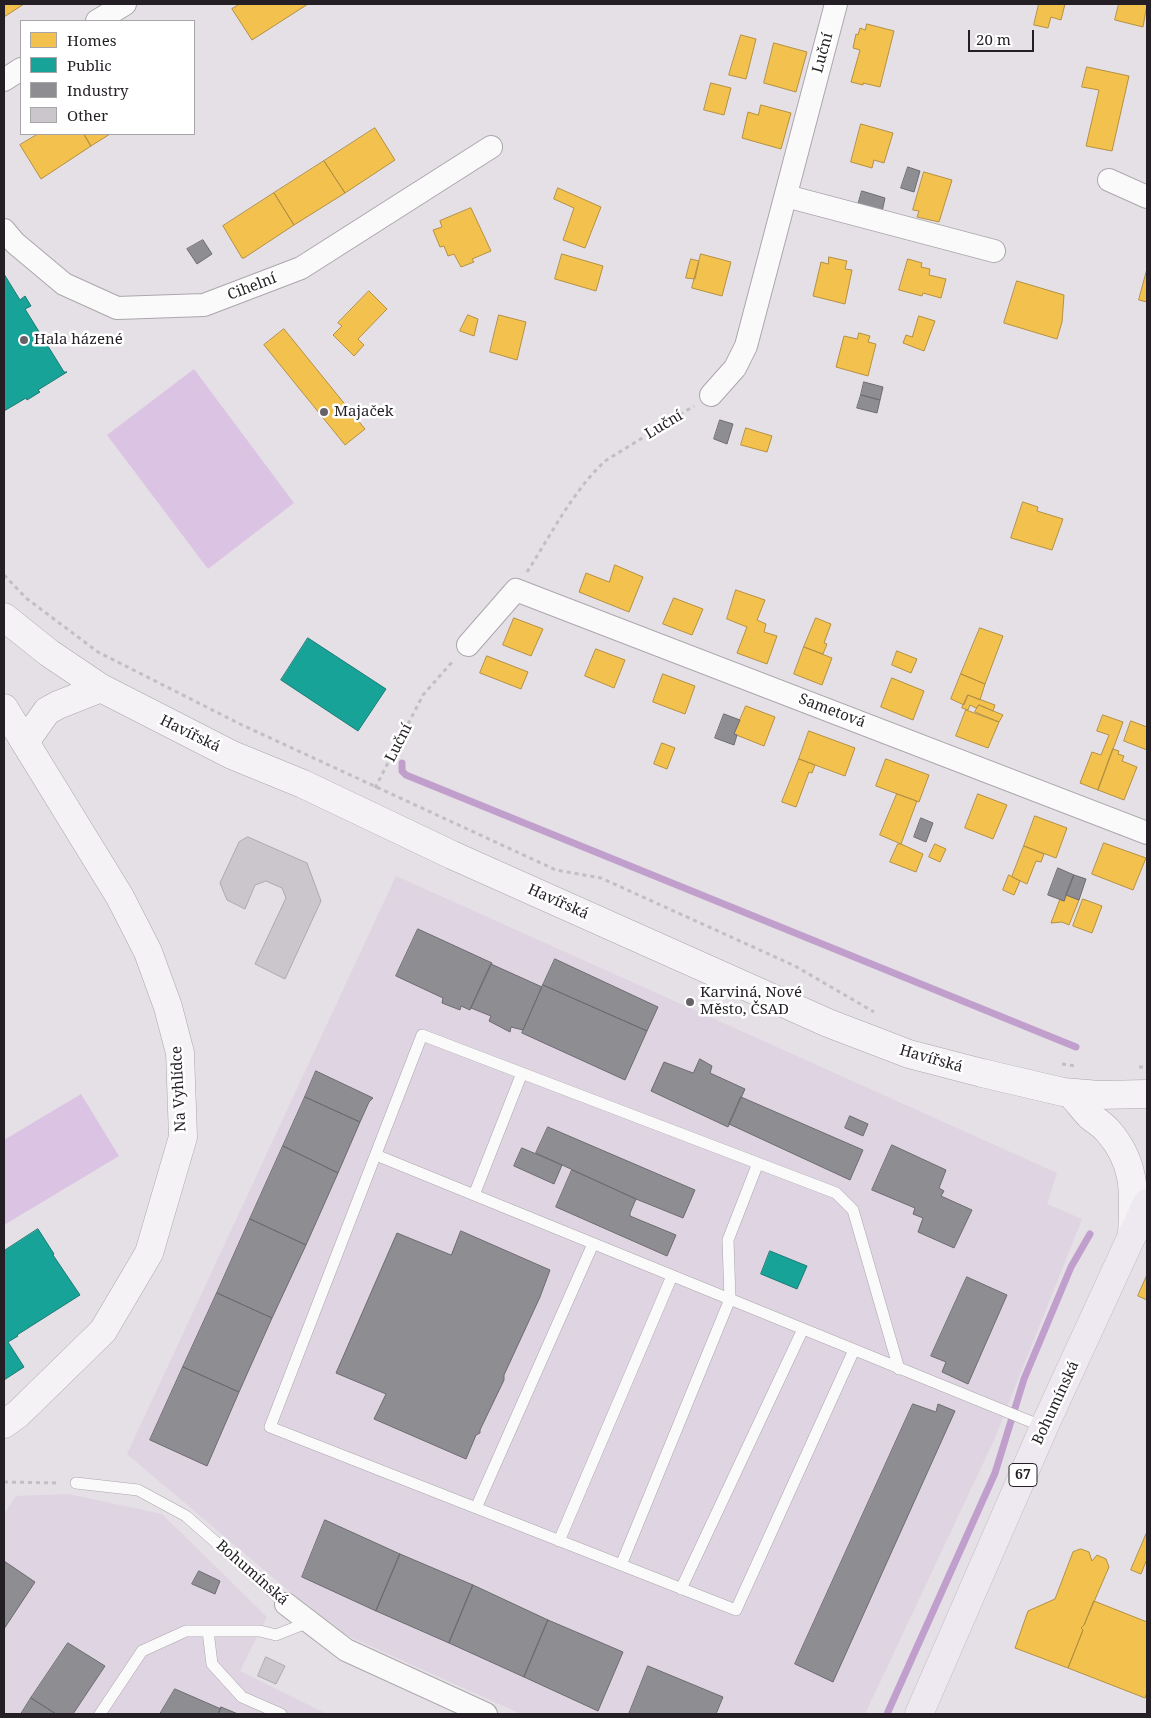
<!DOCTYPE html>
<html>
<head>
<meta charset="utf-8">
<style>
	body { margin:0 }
	#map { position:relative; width:1151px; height:1718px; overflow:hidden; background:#e5dfe6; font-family:"Noto Serif",serif }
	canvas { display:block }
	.frame { position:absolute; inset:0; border:5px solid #231f24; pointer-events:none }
	.legend { position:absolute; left:20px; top:20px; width:175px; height:115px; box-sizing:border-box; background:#fff; border:1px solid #a7a5a7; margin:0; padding:6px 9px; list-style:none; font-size:15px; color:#231f24 }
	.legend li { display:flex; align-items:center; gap:10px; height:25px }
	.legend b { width:25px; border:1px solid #a7a5a7 }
	.scale { position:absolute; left:968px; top:30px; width:66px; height:22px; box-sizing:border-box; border:2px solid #231f24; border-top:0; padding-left:6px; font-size:15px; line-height:18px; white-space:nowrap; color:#231f24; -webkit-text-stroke:4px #fff; paint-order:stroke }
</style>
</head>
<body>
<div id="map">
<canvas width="1151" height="1718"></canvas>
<div class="frame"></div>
<ul class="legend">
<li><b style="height:14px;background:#f2c14e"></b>Homes</li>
<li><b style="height:14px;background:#17a398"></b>Public</li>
<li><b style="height:14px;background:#8d8d92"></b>Industry</li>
<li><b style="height:14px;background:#cbc6cc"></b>Other</li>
</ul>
<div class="scale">20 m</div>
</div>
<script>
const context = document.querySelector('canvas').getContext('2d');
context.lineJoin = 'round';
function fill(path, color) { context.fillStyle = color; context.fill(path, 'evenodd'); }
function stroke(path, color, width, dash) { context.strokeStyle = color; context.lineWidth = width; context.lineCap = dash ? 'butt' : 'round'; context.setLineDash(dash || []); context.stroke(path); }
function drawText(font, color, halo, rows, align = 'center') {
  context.font = font + ' "Noto Serif",serif'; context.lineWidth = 5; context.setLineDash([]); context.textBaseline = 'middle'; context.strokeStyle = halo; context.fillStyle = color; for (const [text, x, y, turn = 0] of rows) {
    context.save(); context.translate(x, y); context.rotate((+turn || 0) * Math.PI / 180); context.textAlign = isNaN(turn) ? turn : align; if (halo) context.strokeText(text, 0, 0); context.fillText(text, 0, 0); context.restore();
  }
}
fill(new Path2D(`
	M 396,876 L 1057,1173 L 1047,1204 L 1082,1219 L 994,1440 L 865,1714 L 521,1714 L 335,1630 L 127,1454 Z
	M 68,1494 L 162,1514 L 267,1617 L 240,1671 L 327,1714 L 4,1714 L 4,1514 L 16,1496 Z`), '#dfd4e2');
fill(new Path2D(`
	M 194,369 L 294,503 L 208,569 L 107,435 Z
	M 81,1094 L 119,1156 L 4,1225 L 4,1140 Z`), '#dbc4e3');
const homes = new Path2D(`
	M 4,4 L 24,4 L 4,17 Z
	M 240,4 L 308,4 L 252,40 L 232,9 Z
	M 1039,4 L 1065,4 L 1061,20 L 1051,17 L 1048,28 L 1034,25 Z
	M 1119,4 L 1147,4 L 1143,27 L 1115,20 Z
	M 867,24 L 894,31 L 880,87 L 863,83 L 863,85 L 851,82 L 860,50 L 853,48 L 856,34 L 858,35 L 860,28 L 865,30 Z
	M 741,35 L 756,39 L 746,79 L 729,75 Z
	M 774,43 L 807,52 L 796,92 L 764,83 Z
	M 1087,67 L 1129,76 L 1112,151 L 1086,146 L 1099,90 L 1082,87 Z
	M 711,83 L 731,88 L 724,115 L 704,110 Z
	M 761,105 L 791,113 L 781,149 L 742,138 L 748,112 L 758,115 Z
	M 861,124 L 893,133 L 884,163 L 874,160 L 872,168 L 851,162 Z
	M 375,128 L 395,160 L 345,193 L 324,161 Z
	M 38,134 L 84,134 L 91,146 L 41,179 L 20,145 Z
	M 84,134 L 110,134 L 91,146 Z
	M 324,161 L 345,193 L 294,225 L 274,193 Z
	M 924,172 L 952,180 L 939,222 L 917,217 L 919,211 L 913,210 Z
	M 558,188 L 601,207 L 585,248 L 563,240 L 574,208 L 554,199 Z
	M 274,193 L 294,225 L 244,258 L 242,258 L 223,226 Z
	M 471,208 L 491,251 L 472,259 L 474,262 L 461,267 L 454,254 L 448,256 L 444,246 L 440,247 L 433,230 L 442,227 L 440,221 Z
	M 562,254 L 603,266 L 596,291 L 555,279 Z
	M 701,254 L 731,262 L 722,296 L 692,288 Z
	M 829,257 L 847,261 L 845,269 L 852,270 L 845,304 L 813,296 L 821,262 L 828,264 Z
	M 691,259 L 699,261 L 695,279 L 686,278 Z
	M 908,259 L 922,263 L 921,267 L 930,269 L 929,275 L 946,279 L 941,298 L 923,293 L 922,296 L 899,290 Z
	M 1147,269 L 1147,302 L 1139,300 Z
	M 1017,281 L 1064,295 L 1062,322 L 1057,339 L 1004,323 Z
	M 369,291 L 387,309 L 358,339 L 364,345 L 354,356 L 333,335 L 342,326 L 338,323 Z
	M 468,315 L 478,319 L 474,336 L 460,331 Z
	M 499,315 L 526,322 L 517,360 L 490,352 Z
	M 919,316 L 935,321 L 924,351 L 903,343 L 906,335 L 912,337 Z
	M 284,329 L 365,429 L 345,445 L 264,345 Z
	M 859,333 L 870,336 L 868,342 L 876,344 L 868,376 L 836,367 L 844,336 L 857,339 Z
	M 746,428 L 772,436 L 767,452 L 741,445 Z
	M 1023,502 L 1038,507 L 1037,511 L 1063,519 L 1052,550 L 1011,538 Z
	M 615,565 L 643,577 L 629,612 L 579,592 L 586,573 L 609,582 Z
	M 736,590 L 765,600 L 757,620 L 766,624 L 764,632 L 777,636 L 767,664 L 737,653 L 747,627 L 727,619 Z
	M 674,598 L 703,609 L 692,635 L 663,624 Z
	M 514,618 L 543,629 L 531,656 L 503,645 Z
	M 816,618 L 831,624 L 824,643 L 827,644 L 823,654 L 804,647 Z
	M 980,628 L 1003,636 L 985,684 L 961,674 Z
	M 804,647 L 832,658 L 822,685 L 794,674 Z
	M 596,649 L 625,660 L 614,688 L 585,676 Z
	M 897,651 L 917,659 L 911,673 L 892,665 Z
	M 487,656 L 528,672 L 521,689 L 480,673 Z
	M 663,674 L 695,686 L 685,714 L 653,702 Z
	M 961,674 L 985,684 L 980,700 L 968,695 L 964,705 L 951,699 Z
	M 892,678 L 924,691 L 913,720 L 881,707 Z
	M 968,695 L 995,705 L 993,711 L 979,705 L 976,708 L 970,705 L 968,710 L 962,708 Z
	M 979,705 L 1003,715 L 999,722 L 975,712 Z
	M 746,706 L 775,717 L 764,746 L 734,734 Z
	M 966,710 L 999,722 L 988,748 L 956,736 Z
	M 1103,715 L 1123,722 L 1098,790 L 1080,783 L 1092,752 L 1101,755 L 1109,735 L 1097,731 Z
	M 1131,721 L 1147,727 L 1147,750 L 1124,741 Z
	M 809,731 L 855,748 L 845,776 L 799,759 Z
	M 662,743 L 675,748 L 667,769 L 654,764 Z
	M 1113,749 L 1119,751 L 1118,754 L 1124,756 L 1122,761 L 1137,767 L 1124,800 L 1098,790 Z
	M 799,759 L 815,765 L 812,773 L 809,772 L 796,807 L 782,802 Z
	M 886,759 L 929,775 L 919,802 L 876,786 Z
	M 897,794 L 917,801 L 901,844 L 880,835 Z
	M 978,794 L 1007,805 L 993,839 L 965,828 Z
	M 1035,816 L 1067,828 L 1056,858 L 1024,846 Z
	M 1104,843 L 1146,858 L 1133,890 L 1092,874 Z
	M 898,844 L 901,844 L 923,854 L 916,872 L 890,862 Z
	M 935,844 L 946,849 L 940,862 L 929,857 Z
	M 1024,846 L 1044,854 L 1041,862 L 1036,861 L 1027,884 L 1012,877 Z
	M 1009,875 L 1020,881 L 1014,895 L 1003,890 Z
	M 1066,895 L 1079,900 L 1069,925 L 1062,922 L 1051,923 L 1060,899 L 1064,901 Z
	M 1083,899 L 1102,906 L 1092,933 L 1073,926 Z
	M 1147,1275 L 1147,1300 L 1138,1296 Z
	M 1147,1532 L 1147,1559 L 1141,1574 L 1131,1570 Z
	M 1081,1549 L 1089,1552 L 1092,1561 L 1097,1555 L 1106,1559 L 1109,1567 L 1084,1625 L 1081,1628 L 1083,1630 L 1068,1668 L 1015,1648 L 1028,1611 L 1055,1599 L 1073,1552 Z
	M 1094,1601 L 1147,1622 L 1147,1692 L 1145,1698 L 1068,1668 L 1083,1630 L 1081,1628 L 1084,1625 Z`);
fill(homes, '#f2c14e');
stroke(homes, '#b49041', 1);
const public = new Path2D(`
	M 4,274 L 20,300 L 25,296 L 31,306 L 25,309 L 64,372 L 67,372 L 38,390 L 40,392 L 27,400 L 26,398 L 4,411 Z
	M 308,638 L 386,689 L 358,731 L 281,680 Z
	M 38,1229 L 54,1254 L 53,1255 L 80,1295 L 17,1335 L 18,1336 L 8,1342 L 24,1367 L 4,1380 L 4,1251 Z
	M 770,1251 L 807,1266 L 797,1289 L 761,1274 Z`);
fill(public, '#17a398');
stroke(public, '#1b7b75', 1);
const industry = new Path2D(`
	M 908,167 L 920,171 L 914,192 L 901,188 Z
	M 862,191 L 885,198 L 882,212 L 858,205 Z
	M 203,240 L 212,254 L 197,264 L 187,249 Z
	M 864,382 L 883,387 L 880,400 L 861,395 Z
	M 861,395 L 880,400 L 877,413 L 857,408 Z
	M 720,420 L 733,424 L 727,444 L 714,439 Z
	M 724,714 L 740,720 L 734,734 L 737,735 L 734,745 L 715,738 Z
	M 921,818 L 933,823 L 926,842 L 914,837 Z
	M 1058,868 L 1074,875 L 1064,901 L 1048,895 Z
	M 1074,875 L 1086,879 L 1079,900 L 1066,895 Z
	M 418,929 L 492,963 L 470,1010 L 461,1006 L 460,1010 L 442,1003 L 443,998 L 396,976 Z
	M 555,959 L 658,1007 L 647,1031 L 543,985 Z
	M 491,964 L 542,987 L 523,1030 L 511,1027 L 510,1032 L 489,1021 L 491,1016 L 471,1008 Z
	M 543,985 L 647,1031 L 625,1080 L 522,1033 Z
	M 700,1059 L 712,1066 L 710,1073 L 745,1089 L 728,1127 L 651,1091 L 664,1062 L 693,1073 Z
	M 316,1071 L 373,1098 L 369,1102 L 360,1122 L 305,1097 Z
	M 305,1097 L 360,1122 L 338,1173 L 283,1146 Z
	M 741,1097 L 863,1150 L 850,1180 L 729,1124 Z
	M 850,1116 L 868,1124 L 863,1136 L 845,1128 Z
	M 548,1127 L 695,1190 L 683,1218 L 636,1199 L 536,1153 Z
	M 892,1145 L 946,1170 L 939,1188 L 944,1191 L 941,1196 L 972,1210 L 954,1248 L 918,1232 L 923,1218 L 913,1214 L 915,1208 L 872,1190 Z
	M 283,1146 L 338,1173 L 306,1245 L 250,1219 Z
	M 522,1148 L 562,1165 L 554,1184 L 514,1166 Z
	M 572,1170 L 636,1199 L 630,1213 L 630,1216 L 676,1235 L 667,1256 L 556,1207 Z
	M 250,1219 L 306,1245 L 272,1318 L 217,1293 Z
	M 461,1231 L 550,1270 L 540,1297 L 504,1375 L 504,1380 L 480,1430 L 480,1433 L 476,1435 L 466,1459 L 374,1419 L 386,1394 L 336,1373 L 397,1233 L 451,1255 Z
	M 967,1277 L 1007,1295 L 968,1384 L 942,1372 L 946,1362 L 931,1356 Z
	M 217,1293 L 272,1318 L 239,1392 L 183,1367 Z
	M 183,1367 L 239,1392 L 207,1466 L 150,1440 Z
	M 913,1404 L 936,1412 L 938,1404 L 955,1411 L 833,1682 L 795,1664 Z
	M 325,1520 L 400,1554 L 376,1611 L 302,1577 Z
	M 400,1554 L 473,1585 L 449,1643 L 376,1611 Z
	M 4,1561 L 35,1582 L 4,1629 Z
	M 199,1571 L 220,1581 L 215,1594 L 192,1584 Z
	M 473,1585 L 548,1620 L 524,1677 L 449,1643 Z
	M 548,1620 L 623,1652 L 598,1711 L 524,1677 Z
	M 68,1643 L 105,1666 L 73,1714 L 56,1714 L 31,1698 Z
	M 648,1666 L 723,1697 L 716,1714 L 629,1714 Z
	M 175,1689 L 221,1709 L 218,1714 L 160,1714 Z
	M 31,1698 L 56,1714 L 21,1714 Z
	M 221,1707 L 238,1714 L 218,1714 Z`);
fill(industry, '#8d8d92');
stroke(industry, '#6d6c71', 1);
stroke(new Path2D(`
	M 402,763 L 402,771 L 406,775 L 1076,1047
	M 887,1714 L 995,1473 L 1024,1379 L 1071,1267 L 1090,1234`), '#c19fcc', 7);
const building = new Path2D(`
	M 248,837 L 307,863 L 321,901 L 285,979 L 255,964 L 286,898 L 282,888 L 266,881 L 255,885 L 245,909 L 227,900 L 220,883 L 239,842 Z
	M 266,1657 L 285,1666 L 276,1684 L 258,1676 Z`);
fill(building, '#cbc6cc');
stroke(building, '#ada9ae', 1);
const lane = new Path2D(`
	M 376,1155 L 1044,1427
	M 474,1195 L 522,1073
	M 854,1350 L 736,1610 L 270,1427 L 422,1035 L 836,1193 L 853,1210 L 899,1369
	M 76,1483 L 138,1490 L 186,1516 L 286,1604
	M 476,1508 L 593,1244
	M 559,1541 L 672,1276
	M 621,1565 L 730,1299 L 728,1240 L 758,1163
	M 681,1589 L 803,1329
	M 208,1631 L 212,1664 L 242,1697 L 281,1714
	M 100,1714 L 142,1651 L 186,1631 L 260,1631 L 276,1635 L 309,1622`);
const street = new Path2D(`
	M 97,21 L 125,4
	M 4,80 L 21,69
	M 1109,180 L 1147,197
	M 786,196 L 994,251
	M 4,230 L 15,243 L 64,284 L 117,308 L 204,305 L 301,268 L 491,147
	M 711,395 L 735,368 L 746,346 L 836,4
	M 468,645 L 516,590 L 1147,833
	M 286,1604 L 346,1650 L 486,1714`);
const secondary = new Path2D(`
	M 4,617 L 49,653 L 101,688 L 232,755 L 303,784 L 452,855 L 828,1023 L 909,1054 L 982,1073 L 1063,1092 L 1099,1095 L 1147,1094
	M 4,708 L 120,897 L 148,952 L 168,1007 L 180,1053 L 183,1137 L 149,1253 L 103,1331 L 18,1414 L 4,1424
	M 25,742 L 47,711 L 58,705 L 101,688
	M 1070,1093 C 1077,1100 1083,1109 1090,1116 C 1096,1121 1103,1125 1108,1131 C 1137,1164 1134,1195 1132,1236`);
const primary = new Path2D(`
	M 919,1714 L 1044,1427 L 1147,1203`);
stroke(lane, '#aba7ac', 12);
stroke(street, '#aba7ac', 24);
stroke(secondary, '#aba7ac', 29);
stroke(primary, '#c1bfc2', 29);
stroke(new Path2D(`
	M 527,572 C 551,535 572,492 605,461 L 694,406
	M 4,575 L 26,598 L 98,652 L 240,724 L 556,870 L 601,878 L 795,966 L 874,1012
	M 375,788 L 423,695 L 453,661
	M 1062,1064 L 1076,1066
	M 1139,1067 L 1147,1067
	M 4,1482 L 60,1483`), '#c1bfc1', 3, [4, 4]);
stroke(lane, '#fbfafb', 11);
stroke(street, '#fbfafb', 22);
stroke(secondary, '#f4f2f5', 28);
stroke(primary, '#eee8f0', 28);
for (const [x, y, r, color] of [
	[24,340,5,"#676268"],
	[324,412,5,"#676268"],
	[690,1002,5,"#676268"]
]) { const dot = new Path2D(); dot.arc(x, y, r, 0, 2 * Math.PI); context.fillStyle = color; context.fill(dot); stroke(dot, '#fff', 2); }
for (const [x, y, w] of [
	[1023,1475,28]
]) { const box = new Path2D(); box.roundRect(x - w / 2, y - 11.5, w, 23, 4); context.fillStyle = '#fff'; context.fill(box); stroke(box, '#231f24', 1); }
drawText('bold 14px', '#231f24', null, [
	["67",1023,1475]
]);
drawText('15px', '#231f24', '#fff', [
	["Luční",823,53,-75],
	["Cihelní",252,287,-21],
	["Luční",664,425,-31],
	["Sametová",832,711,21],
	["Havířská",190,734,26],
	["Luční",399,743,-63],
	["Havířská",558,902,24],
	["Havířská",931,1059,16],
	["Na Vyhlídce",179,1089,-93],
	["Bohumínská",1056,1403,-65],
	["Bohumínská",252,1573,41]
]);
drawText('15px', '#231f24', '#fff', [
	["Hala házené",34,340],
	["Majaček",334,412],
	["Karviná, Nové",700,993],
	["Město, ČSAD",700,1010]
], 'left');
</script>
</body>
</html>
